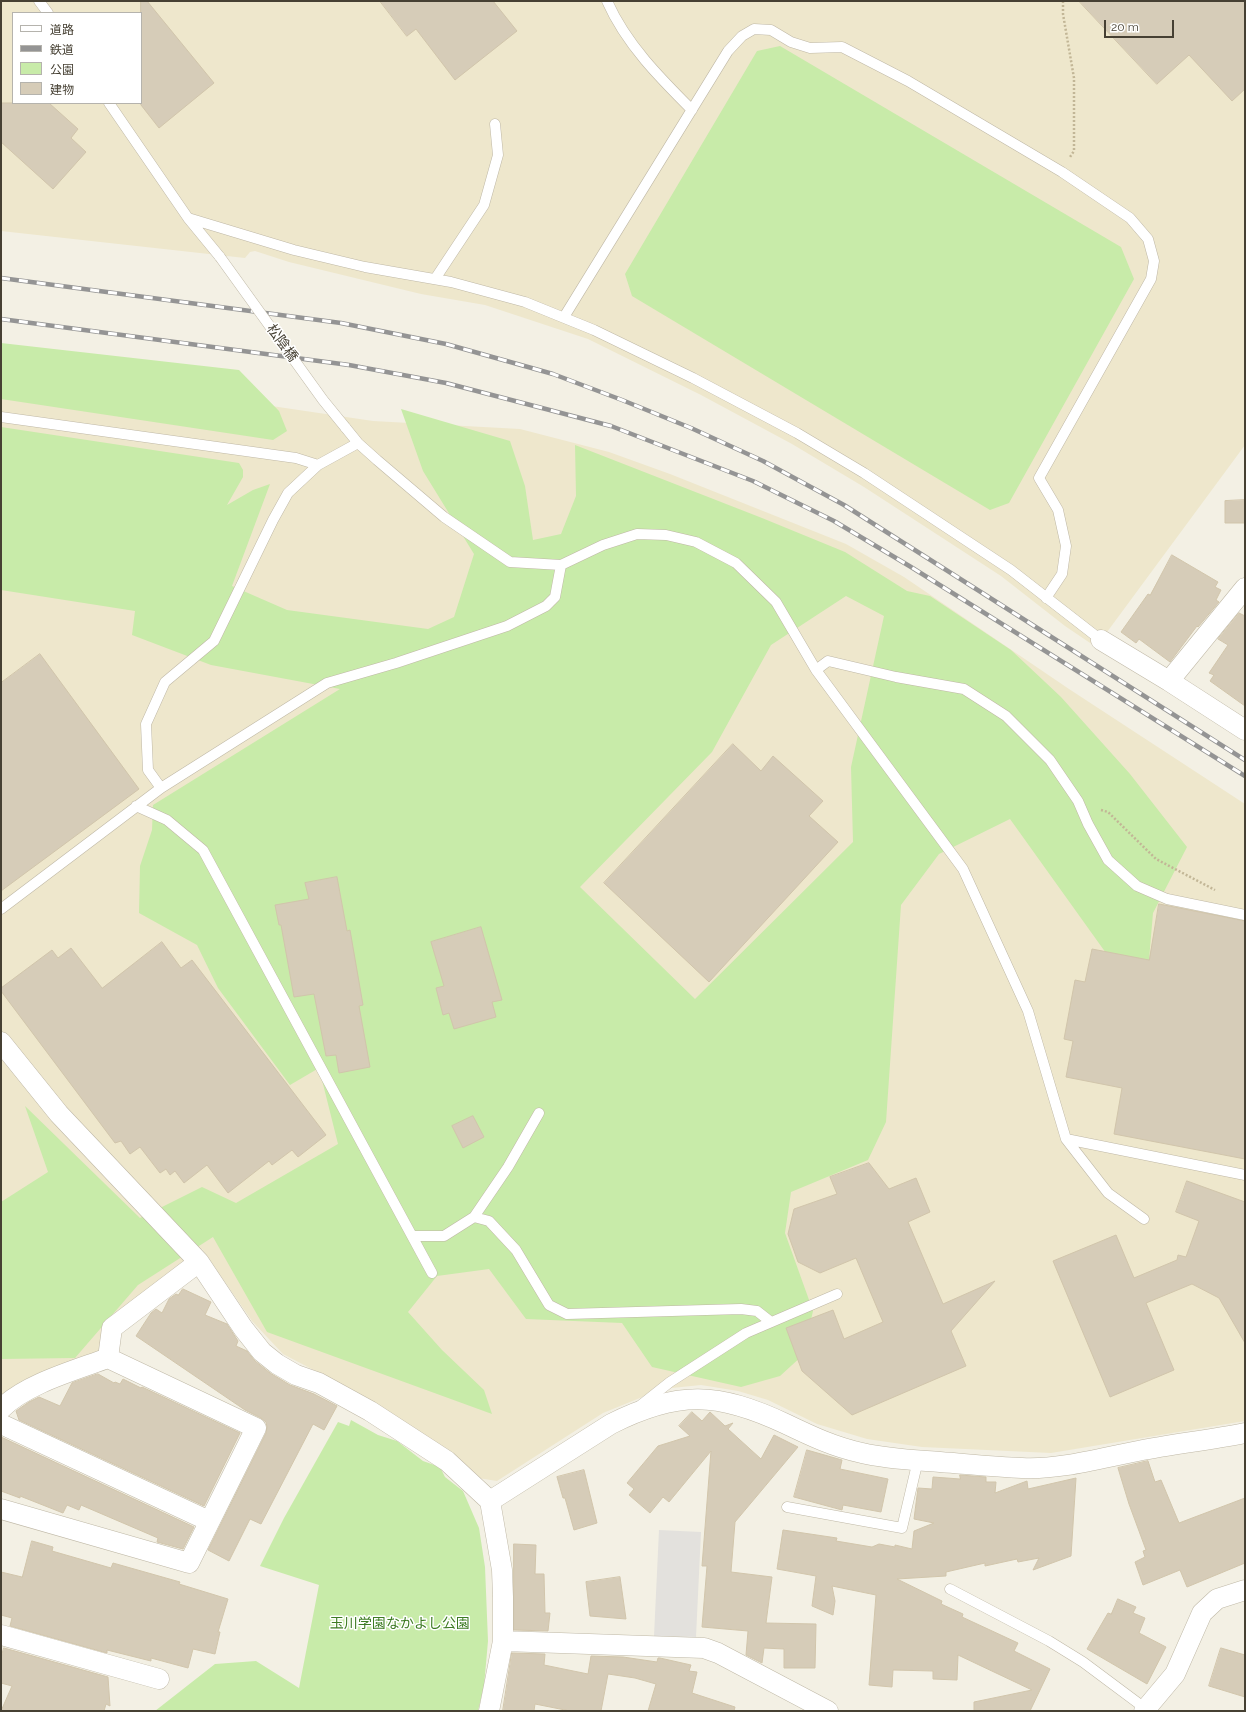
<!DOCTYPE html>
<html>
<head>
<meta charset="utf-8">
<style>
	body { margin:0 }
	#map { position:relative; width:1246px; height:1712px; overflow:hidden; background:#f3f0e4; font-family:Raleway,"Noto Sans JP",sans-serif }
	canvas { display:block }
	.frame { position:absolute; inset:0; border:2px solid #464033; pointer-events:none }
	.legend { position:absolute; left:12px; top:12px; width:130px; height:92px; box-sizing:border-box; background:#fff; border:1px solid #b5b3ad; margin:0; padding:5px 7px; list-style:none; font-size:12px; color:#464033 }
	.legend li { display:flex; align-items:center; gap:8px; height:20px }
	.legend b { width:20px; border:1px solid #b5b3ad }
	.scale { position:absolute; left:1104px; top:20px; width:70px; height:18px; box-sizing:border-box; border:2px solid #464033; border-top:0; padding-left:5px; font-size:12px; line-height:14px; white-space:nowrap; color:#464033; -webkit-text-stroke:3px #fff; paint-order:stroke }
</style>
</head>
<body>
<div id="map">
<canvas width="1246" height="1712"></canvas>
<div class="frame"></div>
<ul class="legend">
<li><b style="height:5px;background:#fff"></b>道路</li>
<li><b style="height:5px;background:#949494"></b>鉄道</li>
<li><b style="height:11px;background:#c8eba9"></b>公園</li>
<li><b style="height:11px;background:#d6ccb8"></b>建物</li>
</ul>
<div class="scale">20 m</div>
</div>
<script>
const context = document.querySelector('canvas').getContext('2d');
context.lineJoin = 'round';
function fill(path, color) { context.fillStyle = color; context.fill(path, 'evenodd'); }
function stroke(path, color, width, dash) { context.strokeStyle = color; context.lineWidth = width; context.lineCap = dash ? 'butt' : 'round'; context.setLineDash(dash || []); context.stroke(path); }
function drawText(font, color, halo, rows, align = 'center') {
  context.font = font + ' Raleway,"Noto Sans JP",sans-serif'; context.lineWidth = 3; context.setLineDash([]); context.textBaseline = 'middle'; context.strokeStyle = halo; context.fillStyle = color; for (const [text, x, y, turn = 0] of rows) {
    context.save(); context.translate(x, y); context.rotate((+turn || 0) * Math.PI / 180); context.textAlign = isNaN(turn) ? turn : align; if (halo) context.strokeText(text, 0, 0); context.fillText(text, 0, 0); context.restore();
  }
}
fill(new Path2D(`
	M 1,1 L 1245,1 L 1245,445 L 1096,647 L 1065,626 L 1001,576 L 864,487 L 792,444 L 701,395 L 588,339 L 485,305 L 421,294 L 289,262 L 255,251 L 250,252 L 245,258 L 1,231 ZM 13,13 L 141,13 L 141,103 L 13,103 Z
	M 1,366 L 373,421 L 520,429 L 609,452 L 670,474 L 846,544 L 904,577 L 1069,689 L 1245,804 L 1245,1421 L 1051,1453 L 922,1447 L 867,1439 L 817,1424 L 768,1400 L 738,1391 L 701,1385 L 662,1389 L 603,1413 L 497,1481 L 478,1478 L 448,1454 L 367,1398 L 283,1354 L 252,1321 L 202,1249 L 104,1324 L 98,1353 L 1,1403 Z`), '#eee7cc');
fill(new Path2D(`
	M 780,46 L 1121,247 L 1134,279 L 1009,503 L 990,510 L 632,296 L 625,274 L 757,51 Z
	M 1,343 L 239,370 L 279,411 L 287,431 L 273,440 L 1,399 Z
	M 401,409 L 510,441 L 525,486 L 533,540 L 561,534 L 576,496 L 575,445 L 762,518 L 845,552 L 907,591 L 930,596 L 1011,650 L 1061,697 L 1130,774 L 1187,847 L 1153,913 L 1149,960 L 1121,974 L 1010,819 L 939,854 L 901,905 L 886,1122 L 868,1160 L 791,1192 L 785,1233 L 813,1311 L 803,1355 L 780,1376 L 741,1387 L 652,1367 L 622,1323 L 526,1319 L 489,1269 L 437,1276 L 408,1312 L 442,1350 L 484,1390 L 492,1414 L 267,1332 L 213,1237 L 138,1285 L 75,1358 L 1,1359 L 1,1202 L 48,1172 L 25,1106 L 140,1218 L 202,1187 L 236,1203 L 338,1144 L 319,1068 L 290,1085 L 218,988 L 197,945 L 139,913 L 140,866 L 152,830 L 153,805 L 340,689 L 211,665 L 132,635 L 135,611 L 1,590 L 1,427 L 239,463 L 243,470 L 243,477 L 227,505 L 253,490 L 270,484 L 232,586 L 287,610 L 428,629 L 454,617 L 474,554 L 423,471 ZM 846,596 L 884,616 L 851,767 L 853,842 L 695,999 L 580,887 L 712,752 L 771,645 Z
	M 351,1420 L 378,1435 L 397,1441 L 423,1461 L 440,1467 L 445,1477 L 463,1491 L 479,1528 L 485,1567 L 488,1641 L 484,1686 L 478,1711 L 155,1711 L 215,1664 L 256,1661 L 299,1688 L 319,1585 L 260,1566 L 284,1518 L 338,1422 L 349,1426 Z`), '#c8eba9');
fill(new Path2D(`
	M 659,1530 L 701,1532 L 696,1637 L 654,1636 Z`), '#e3e1dd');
const building = new Path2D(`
	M 141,1 L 147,1 L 214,83 L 159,128 L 141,105 Z
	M 380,1 L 493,1 L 517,31 L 455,80 L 416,29 L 407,36 Z
	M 1079,1 L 1245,1 L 1245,89 L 1232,101 L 1189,55 L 1157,84 Z
	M 1,103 L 49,103 L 78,129 L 71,138 L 86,152 L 53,189 L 1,142 Z
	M 1245,500 L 1245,523 L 1225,523 L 1225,501 Z
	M 1172,555 L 1218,582 L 1215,587 L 1221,590 L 1216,600 L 1219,602 L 1198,627 L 1197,626 L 1170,662 L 1139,639 L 1136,643 L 1121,632 L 1148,594 L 1150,595 Z
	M 1239,613 L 1245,616 L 1245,706 L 1210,681 L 1214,675 L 1209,673 L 1228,645 L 1218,639 Z
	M 40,654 L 139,789 L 1,891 L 1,683 Z
	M 733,744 L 761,771 L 773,756 L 823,801 L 809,816 L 838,842 L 709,982 L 604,883 Z
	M 337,877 L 347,931 L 350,930 L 363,1005 L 359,1006 L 370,1067 L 339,1073 L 336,1055 L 326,1056 L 314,994 L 294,997 L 281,925 L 279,925 L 275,905 L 309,899 L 305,883 Z
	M 1159,904 L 1245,921 L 1245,1159 L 1114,1134 L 1122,1088 L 1066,1077 L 1073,1041 L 1064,1039 L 1075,980 L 1085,982 L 1092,949 L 1149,960 Z
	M 481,927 L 502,1000 L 492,1002 L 496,1017 L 454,1029 L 449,1013 L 443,1015 L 436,988 L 444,986 L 431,942 Z
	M 162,942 L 181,968 L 192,960 L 326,1135 L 298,1157 L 292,1150 L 272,1165 L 269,1161 L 228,1193 L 207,1165 L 184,1183 L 175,1171 L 170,1175 L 166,1169 L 160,1173 L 140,1147 L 130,1154 L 121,1141 L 115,1143 L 1,991 L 1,988 L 52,950 L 58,958 L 71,948 L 102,988 Z
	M 473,1116 L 484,1137 L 463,1148 L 452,1126 Z
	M 869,1163 L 889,1189 L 916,1178 L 930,1212 L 908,1222 L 943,1304 L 995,1281 L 951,1331 L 966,1366 L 852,1415 L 802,1371 L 786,1328 L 833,1310 L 844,1339 L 883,1322 L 856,1258 L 820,1273 L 798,1262 L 788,1234 L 794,1209 L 837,1194 L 830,1177 Z
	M 1187,1181 L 1245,1202 L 1245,1343 L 1219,1298 L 1192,1284 L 1146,1303 L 1174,1370 L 1110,1397 L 1053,1261 L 1116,1235 L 1134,1278 L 1177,1260 L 1178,1255 L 1186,1257 L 1199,1221 L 1176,1212 Z
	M 183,1289 L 211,1302 L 205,1315 L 227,1324 L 238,1341 L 236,1346 L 247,1351 L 255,1361 L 270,1373 L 290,1385 L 314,1394 L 337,1406 L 324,1430 L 313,1424 L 261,1524 L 250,1519 L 229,1561 L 208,1550 L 266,1433 L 267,1427 L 266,1422 L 261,1418 L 245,1410 L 136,1336 L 151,1313 L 156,1309 L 162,1313 L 169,1299 L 176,1294 L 178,1295 Z
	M 98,1374 L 114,1383 L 115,1382 L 120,1384 L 123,1379 L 141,1388 L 142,1387 L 240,1433 L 204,1506 L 19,1420 L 16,1411 L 29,1402 L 39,1397 L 60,1406 L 72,1383 Z
	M 692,1412 L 702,1421 L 710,1412 L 725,1426 L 733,1423 L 728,1429 L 761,1459 L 774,1435 L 798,1447 L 735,1522 L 731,1572 L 772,1577 L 766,1623 L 816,1624 L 815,1668 L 784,1668 L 784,1649 L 764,1648 L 762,1663 L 746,1655 L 748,1631 L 702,1627 L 707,1566 L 702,1566 L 711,1451 L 669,1502 L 663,1497 L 650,1513 L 629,1495 L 634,1489 L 627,1483 L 658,1446 L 690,1436 L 679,1426 Z
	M 1,1437 L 194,1527 L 183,1549 L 157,1542 L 158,1538 L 81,1505 L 79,1510 L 67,1505 L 63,1513 L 20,1496 L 20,1498 L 1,1491 Z
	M 807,1450 L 842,1460 L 840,1469 L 888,1479 L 881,1512 L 843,1505 L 842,1510 L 794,1497 Z
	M 1148,1461 L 1155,1482 L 1161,1480 L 1179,1523 L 1245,1498 L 1245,1563 L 1187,1587 L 1180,1570 L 1143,1585 L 1135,1562 L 1145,1557 L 1143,1551 L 1146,1550 L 1129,1504 L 1118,1468 Z
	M 584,1470 L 597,1523 L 574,1530 L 565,1498 L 563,1498 L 557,1477 Z
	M 960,1475 L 986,1477 L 986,1482 L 996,1482 L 995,1493 L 1027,1481 L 1028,1489 L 1076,1478 L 1071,1556 L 1033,1570 L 1039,1558 L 1018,1562 L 1017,1559 L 985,1566 L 985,1563 L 946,1572 L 946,1576 L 897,1579 L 942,1601 L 941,1604 L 963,1614 L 962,1617 L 1018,1643 L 1014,1651 L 1050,1669 L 1030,1711 L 974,1711 L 974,1702 L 1032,1690 L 958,1655 L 957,1680 L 933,1679 L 933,1671 L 893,1670 L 892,1687 L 869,1685 L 876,1595 L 832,1586 L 835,1601 L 833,1615 L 812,1606 L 816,1576 L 777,1569 L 783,1530 L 837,1538 L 836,1541 L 872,1547 L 879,1544 L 895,1547 L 895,1545 L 912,1549 L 914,1531 L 934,1523 L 914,1519 L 918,1488 L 932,1489 L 933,1477 L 960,1479 Z
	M 32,1541 L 53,1547 L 52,1551 L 111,1568 L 113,1563 L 180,1582 L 179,1584 L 228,1599 L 218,1632 L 220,1632 L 215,1654 L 193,1649 L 188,1668 L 151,1658 L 151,1661 L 107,1650 L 107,1653 L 10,1626 L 12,1618 L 1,1615 L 1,1572 L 22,1577 Z
	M 514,1544 L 536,1545 L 535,1574 L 544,1574 L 545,1613 L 550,1613 L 548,1631 L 514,1630 Z
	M 620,1577 L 626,1619 L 590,1616 L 586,1582 Z
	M 1118,1599 L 1136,1607 L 1133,1613 L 1145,1618 L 1139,1633 L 1166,1647 L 1147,1684 L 1087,1649 L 1108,1613 L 1111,1614 Z
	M 4,1648 L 108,1677 L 110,1706 L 106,1704 L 104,1711 L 1,1711 L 12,1686 L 1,1683 L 1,1658 Z
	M 1221,1648 L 1245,1655 L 1245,1697 L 1209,1686 Z
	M 512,1653 L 545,1654 L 544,1665 L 588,1674 L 591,1656 L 623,1657 L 657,1662 L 658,1658 L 660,1658 L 691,1665 L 689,1671 L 697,1672 L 692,1693 L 735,1707 L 734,1711 L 648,1711 L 656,1684 L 635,1678 L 608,1674 L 601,1711 L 570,1711 L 535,1704 L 534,1711 L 503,1711 Z`);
fill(building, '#d6ccb8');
stroke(building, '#d1c5ab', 1);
const lane = new Path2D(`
	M 39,1 L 48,13
	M 607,1 C 626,44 660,78 692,110
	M 109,103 L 188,218 L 220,257
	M 188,218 L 294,250 L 365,267 L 451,282 L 525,302 L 594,330 L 693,378 L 797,433 L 864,473 L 1011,570 L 1101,640
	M 435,279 L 484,205 L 498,155 L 495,124
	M 564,317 L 728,51 L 742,36 L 754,29 L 771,30 L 791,42 L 810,48 L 842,47 L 908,81 L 1062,172 L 1130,218 L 1148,239 L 1154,261 L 1151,279 L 1039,478 L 1058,510 L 1066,546 L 1062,574 L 1046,598
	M 1,417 L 296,458 L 318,465
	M 345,427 L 358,443 L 377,460 L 444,517 L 510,562 L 561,565
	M 816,670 L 828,661 L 896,677 L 964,689 L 1006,716 L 1050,760 L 1078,801 L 1088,824 L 1108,860 L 1137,886 L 1167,899 L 1245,915
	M 161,788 L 148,770 L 146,724 L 165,682 L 214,641 L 273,520 L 288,493 L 318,465 L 358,443
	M 136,806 L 167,820 L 203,850 L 432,1273
	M 1,909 L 161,788 L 327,683 L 396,663 L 507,626 L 546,606 L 555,597 L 561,565 L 603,545 L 637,534 L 666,535 L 696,542 L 736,563 L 776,602 L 816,670 L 963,869 L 1028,1011 L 1066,1139 L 1108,1193 L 1144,1219
	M 1066,1139 L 1245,1175
	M 474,1217 L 489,1221 L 516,1250 L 549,1305 L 567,1314 L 741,1309 L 757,1311 L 771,1322
	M 413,1236 L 444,1236 L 474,1217 L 508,1167 L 539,1113
	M 641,1405 L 670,1382 L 746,1333 L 837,1294
	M 787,1507 L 902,1528 L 918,1460
	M 950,1589 L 1049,1641 L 1083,1662 L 1146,1709`);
const street = new Path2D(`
	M 1101,640 L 1169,681 L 1245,730
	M 1169,681 L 1245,588
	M 1,1042 L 59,1114 L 199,1262 L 243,1328 L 262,1352 L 277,1364 L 296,1375 L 319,1383 L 370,1411 L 447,1461 L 490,1501 L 502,1570 L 503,1597 L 503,1641 L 489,1711
	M 1,1409 C 25,1384 76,1370 108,1358 L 112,1328 L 199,1262
	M 1,1424 L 209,1521
	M 490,1501 L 611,1424 C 678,1390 718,1392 786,1424 C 811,1436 834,1447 862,1453 C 887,1459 914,1460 940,1462 C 967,1464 994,1467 1022,1468 C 1060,1470 1101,1458 1138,1451 C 1174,1444 1210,1440 1245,1433
	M 1,1509 L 189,1563 L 256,1428 L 108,1358
	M 1,1635 L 159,1679
	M 503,1641 L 704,1648 L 718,1653 L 828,1711
	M 1144,1711 L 1175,1674 L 1202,1613 L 1217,1599 L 1245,1590`);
stroke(lane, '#bfb8a6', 11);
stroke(street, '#bfb8a6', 21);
stroke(new Path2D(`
	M 1063,1 L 1063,14 L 1074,78 L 1074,151 L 1070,157
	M 1101,810 L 1108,812 L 1156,859 L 1215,890`), '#c2b696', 2.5, [2, 2]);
stroke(lane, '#fff', 10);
stroke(street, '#fff', 20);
const rail = new Path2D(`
	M 1,278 L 341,323 L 446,344 L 553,374 L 622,400 L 691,428 L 763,461 L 844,505 L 1245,760
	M 1,319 L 349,365 L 446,383 L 611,426 L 753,481 L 834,521 L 911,567 L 1245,776`);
stroke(rail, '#949494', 4.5);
stroke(rail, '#fff', 3, [9]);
const laneBridge = new Path2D(`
	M 220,257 L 323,400 L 345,427`);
stroke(laneBridge, '#bfb8a6', 11, []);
stroke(laneBridge, '#fff', 10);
drawText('14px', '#464033', '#fff', [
	["松陰橋",282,343,54]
]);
drawText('14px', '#3d7b23', '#fff', [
	["玉川学園なかよし公園",400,1624]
]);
</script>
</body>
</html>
